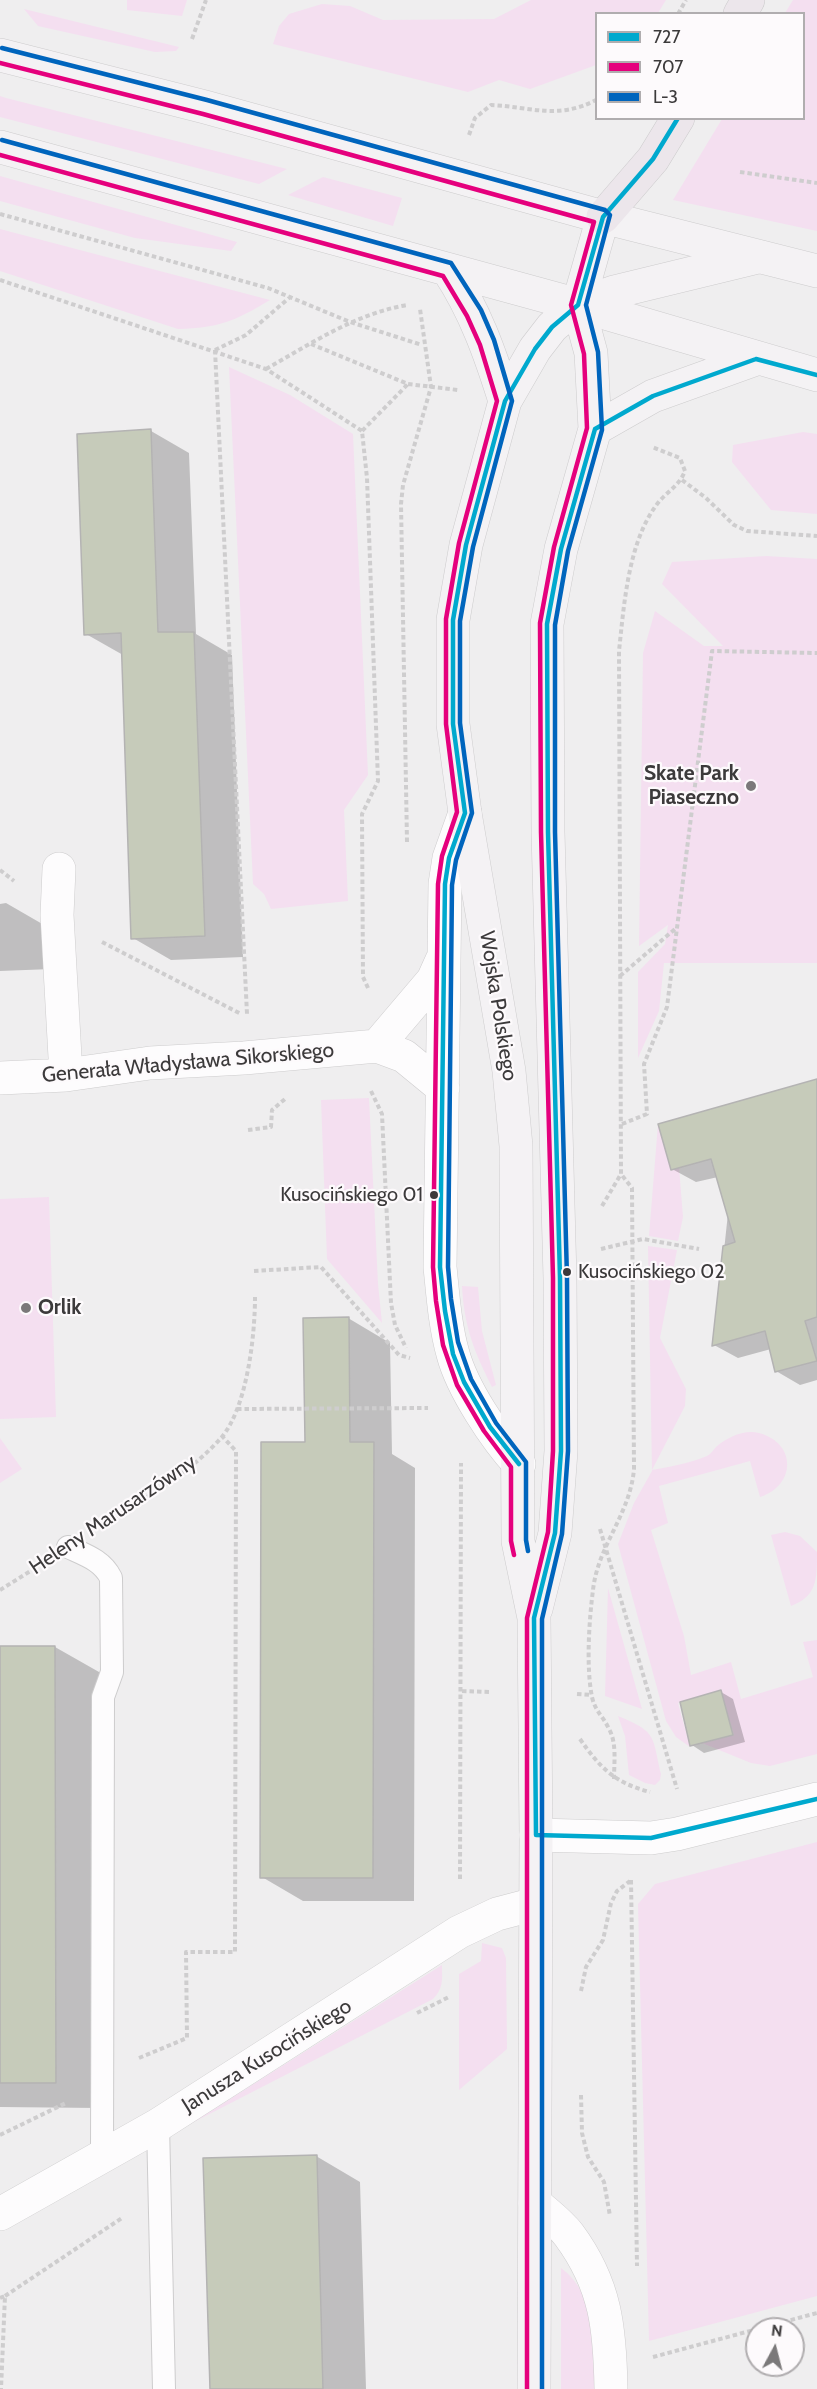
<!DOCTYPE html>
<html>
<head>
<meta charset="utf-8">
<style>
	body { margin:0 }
	#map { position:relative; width:817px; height:2389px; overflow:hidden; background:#efeeef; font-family:Cabin,sans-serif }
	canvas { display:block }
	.legend { position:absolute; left:595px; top:12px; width:210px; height:108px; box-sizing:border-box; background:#fdfafc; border:2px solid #b0adaf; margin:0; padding:8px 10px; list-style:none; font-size:18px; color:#3c3a3b }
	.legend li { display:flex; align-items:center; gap:12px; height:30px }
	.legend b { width:30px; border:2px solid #b0adaf }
	.north { position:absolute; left:745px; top:2317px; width:60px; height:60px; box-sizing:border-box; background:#fdfafc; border:2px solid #b0adaf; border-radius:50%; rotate:7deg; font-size:16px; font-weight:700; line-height:24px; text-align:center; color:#3c3a3b }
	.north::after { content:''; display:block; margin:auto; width:21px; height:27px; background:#7b797a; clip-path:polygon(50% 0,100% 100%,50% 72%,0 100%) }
</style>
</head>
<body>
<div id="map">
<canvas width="817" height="2389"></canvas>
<ul class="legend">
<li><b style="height:8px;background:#00a9ce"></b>727</li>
<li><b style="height:8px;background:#e5007d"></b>707</li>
<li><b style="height:8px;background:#0065bd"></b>L-3</li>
</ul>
<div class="north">N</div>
</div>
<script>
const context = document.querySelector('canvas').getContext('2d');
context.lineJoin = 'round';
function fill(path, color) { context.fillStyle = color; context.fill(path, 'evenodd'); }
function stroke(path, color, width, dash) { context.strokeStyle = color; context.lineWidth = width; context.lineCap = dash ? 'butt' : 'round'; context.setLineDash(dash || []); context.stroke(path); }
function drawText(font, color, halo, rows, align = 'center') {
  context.font = font + ' Cabin,sans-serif'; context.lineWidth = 4.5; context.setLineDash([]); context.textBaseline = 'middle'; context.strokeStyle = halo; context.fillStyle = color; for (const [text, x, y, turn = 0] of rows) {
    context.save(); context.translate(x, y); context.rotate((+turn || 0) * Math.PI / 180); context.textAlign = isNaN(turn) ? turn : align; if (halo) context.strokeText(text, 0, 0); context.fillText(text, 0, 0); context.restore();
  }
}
fill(new Path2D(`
	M 127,0 L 187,0 L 182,16 L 127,10 Z
	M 531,0 L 666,0 L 658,13 L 596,14 L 596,65 L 530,89 L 499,80 L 468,92 L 273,44 L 279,26 L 289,14 L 322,4 L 350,6 L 383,20 L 494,19 Z
	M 793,0 L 817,0 L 817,231 L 673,200 L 722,119 L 804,118 L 804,14 L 785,13 Z
	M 24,9 L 179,47 L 176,51 L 155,52 L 38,26 Z
	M 0,96 L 6,98 L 287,169 L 259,184 L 0,117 Z
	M 0,176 L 237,242 L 231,251 L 135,238 L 0,201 Z
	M 323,177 L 402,198 L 393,226 L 288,195 Z
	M 0,229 L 270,300 C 235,321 219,328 178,329 L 0,271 Z
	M 229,367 L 290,395 L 353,434 L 368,775 L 344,810 L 348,901 L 271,909 L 264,894 L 253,884 Z
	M 803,432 L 817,434 L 817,514 L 771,510 L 732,462 L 733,445 Z
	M 766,556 L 817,559 L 817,963 L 664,963 L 659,1011 L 638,1058 L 638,972 L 665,944 L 668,925 L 639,946 L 643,653 L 655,611 L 704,646 L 723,646 L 662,584 L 672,562 Z
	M 369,1098 L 378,1284 L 382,1323 L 327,1259 L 321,1100 Z
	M 658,1124 L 671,1169 L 679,1167 L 683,1217 L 678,1241 L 649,1236 Z
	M 49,1197 L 56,1417 L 0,1419 L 0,1199 Z
	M 648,1246 L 677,1250 L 660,1338 L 686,1389 L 685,1406 L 652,1470 C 670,1467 690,1463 707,1456 C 711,1454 713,1450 716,1447 C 727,1437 745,1429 759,1433 C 797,1443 796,1486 760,1497 L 750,1461 L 659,1486 L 668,1523 L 651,1530 L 684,1636 L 691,1675 L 731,1662 L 741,1699 L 813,1677 L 803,1642 L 817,1640 L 817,1754 L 770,1766 L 751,1763 L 702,1743 L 734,1735 L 721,1691 L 678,1703 L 690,1747 L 676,1737 L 666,1721 L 618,1544 L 634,1503 L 652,1471 Z
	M 462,1286 L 478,1287 L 482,1331 L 496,1385 L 492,1387 C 474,1352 464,1326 462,1286 Z
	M 0,1438 L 22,1469 L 0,1483 Z
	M 785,1532 L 800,1536 L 817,1552 C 817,1580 817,1596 791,1606 L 771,1535 Z
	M 608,1588 L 642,1709 L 605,1696 Z
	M 618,1716 C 657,1732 652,1735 661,1774 L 660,1780 L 655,1785 L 645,1783 L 629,1775 L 625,1736 Z
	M 817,1842 L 817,2296 L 649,2341 L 638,1904 L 655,1884 Z
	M 482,1943 L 502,1948 L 506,1958 L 507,2049 L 459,2090 L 459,1974 L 481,1961 Z
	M 442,1965 C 442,1979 444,1988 433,1999 L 192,2123 Z
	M 561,2268 C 598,2295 595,2348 594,2389 L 561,2389 Z`), '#f4dff0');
fill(new Path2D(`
	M 151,431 L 189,453 L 196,634 L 232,655 L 243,957 L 171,960 L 133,938 L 123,655 L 86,634 Z
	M 6,903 L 51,929 L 52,969 L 0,971 L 0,904 Z
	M 817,1080 L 817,1380 L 800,1385 L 776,1371 L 771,1349 L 738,1358 L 714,1345 L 728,1213 L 718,1177 L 696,1182 L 672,1169 Z
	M 348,1318 L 390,1343 L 392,1454 L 415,1468 L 414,1901 L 303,1901 L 262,1877 L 306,1443 Z
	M 55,1647 L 99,1672 L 99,2108 L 0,2107 L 0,1648 Z
	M 721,1692 L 733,1699 L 745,1742 L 704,1753 L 692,1745 Z
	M 316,2156 L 360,2182 L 366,2389 L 211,2389 Z`), '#0003');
const building = new Path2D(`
	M 151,429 L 158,632 L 194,632 L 205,936 L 131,939 L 121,633 L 84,635 L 77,434 Z
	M 817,1079 L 817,1317 L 805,1321 L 817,1361 L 775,1372 L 765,1331 L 712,1346 L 723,1246 L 735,1242 L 711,1159 L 671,1170 L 658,1124 Z
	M 349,1317 L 350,1442 L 374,1442 L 373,1878 L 260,1878 L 261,1442 L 305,1442 L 303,1318 Z
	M 0,1646 L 55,1646 L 56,2083 L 0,2083 Z
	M 721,1690 L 733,1735 L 690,1746 L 680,1702 Z
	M 317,2155 L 323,2389 L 210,2389 L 203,2158 Z`);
fill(building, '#c6cbba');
stroke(building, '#b4b3b3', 1.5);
const lane = new Path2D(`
	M 68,1547 C 85,1555 102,1560 111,1578 L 112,1672 L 103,1697 L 102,2155
	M 158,2125 L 164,2389`);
const street = new Path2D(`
	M 465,813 L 449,858 L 445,884 L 440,1267 C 443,1296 445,1326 453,1354 C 462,1388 495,1438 519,1464
	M 59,869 L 57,915 L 66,1075
	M 377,1046 L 433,980 L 442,960
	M 0,1078 L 66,1075 L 150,1063 L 244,1058 L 377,1046 L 404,1056 L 443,1088
	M 536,1835 L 651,1838 L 677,1834 L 817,1799
	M 535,2203 C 546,2213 560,2223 569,2235 C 606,2285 610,2329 611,2389
	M 0,2214 L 158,2125 L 459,1932 L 497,1914 L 535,1904`);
const secondary = new Path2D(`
	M 0,55 L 205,107 L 603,217 L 817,271
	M 0,147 L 578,305 L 817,375
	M 448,270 C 475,311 490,353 505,401
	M 578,305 L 603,217
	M 595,429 L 653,396 L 756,359
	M 536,1609 L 555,1533 L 561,1451 L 560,1278 L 548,832 L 547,624 L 561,549 L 595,429 L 591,353 L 578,305
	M 534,2389 L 536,1835 L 534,1618 L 518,1541 L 516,1146 L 509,1071 L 465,813 L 453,724 L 453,620 L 466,545 L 505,401 L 535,349 L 552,327 L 578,305 L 614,292 L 758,257`);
const primary = new Path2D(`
	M 740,14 L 748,0
	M 603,217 L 653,159 L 678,118`);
stroke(lane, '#cdcccd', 24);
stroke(street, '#cdcccd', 34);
stroke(secondary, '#cdcccd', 34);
stroke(primary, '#cbcacb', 34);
stroke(new Path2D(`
	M 678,14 L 686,0
	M 192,39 L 206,0
	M 469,135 L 475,118 L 491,105 C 532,107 557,120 596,100
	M 740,172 L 817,183
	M 0,214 L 268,288 L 350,322 L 422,345
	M 0,280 L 266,369 L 362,431
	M 311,344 L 408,384 L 458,390
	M 215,350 L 247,1014
	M 215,350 L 246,335 L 289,298
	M 266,369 C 312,343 355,314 407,305
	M 682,480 L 706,498 L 734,525 L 747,531 L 817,536
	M 407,842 L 401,504 L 403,485 L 431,387 L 420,309
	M 0,870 L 14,881
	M 102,942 L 241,1014
	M 620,976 L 675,929
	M 368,988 L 363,977 L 362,814 L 378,781 L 367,478 L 362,431 L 408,384
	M 371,1091 L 382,1114 L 391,1303 L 395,1325 L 406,1348
	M 622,1124 L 647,1114 L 644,1064 L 667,1007 L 712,651 L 817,653
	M 248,1130 L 271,1127 L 272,1110 L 285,1099
	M 602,1206 L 621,1174 L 619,651 C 624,605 628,545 655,507 C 664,493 679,487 685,471 L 680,458 L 652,447
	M 601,1249 L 643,1239 L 699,1249
	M 254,1271 L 321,1267 L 399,1355 L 410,1358
	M 237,1409 L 428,1408
	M 107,1522 C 146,1497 190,1473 221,1438 C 247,1408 255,1336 255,1297
	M 600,1529 L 677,1789
	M 0,1590 L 37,1567
	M 462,1691 L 491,1692
	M 577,1694 L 591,1695
	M 580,1739 C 600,1768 615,1783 650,1792
	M 614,1779 C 614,1763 617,1743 609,1729 C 603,1716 595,1711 592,1697 C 586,1667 589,1621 593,1590 C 598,1545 630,1515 634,1469 L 632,1188 L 621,1174
	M 460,1879 L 461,1463
	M 631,1880 L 637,2266
	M 581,1991 L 586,1967 L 603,1940 L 611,1903 L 617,1891 L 630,1881
	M 417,2013 L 449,1997
	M 139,2058 L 187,2038 L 186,1952 L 235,1952 L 236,1451 L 222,1436
	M 581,2095 L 582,2133 L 588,2157 L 604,2182 L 610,2216
	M 0,2135 L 66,2103
	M 5,2296 L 122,2218
	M 0,2298 L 5,2296 L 1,2389
	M 653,2357 L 817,2313`), '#cecdce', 4, [4.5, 3]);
stroke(lane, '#fdfcfd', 22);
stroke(street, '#fdfcfd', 33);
stroke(secondary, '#f4f2f4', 33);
stroke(primary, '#ece6eb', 33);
stroke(new Path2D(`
	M 578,305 L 603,217 L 653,159 L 678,118
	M 756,359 L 817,375
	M 519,1464 L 490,1427 L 464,1382 L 453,1354 L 445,1311 L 440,1267 L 445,884 L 449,858 L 465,813 L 453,724 L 453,620 L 466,545 L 505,401 L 535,349 L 552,327 L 578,305
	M 536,1835 L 534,1618 L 555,1533 L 561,1451 L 560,1278 L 548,832 L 547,624 L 561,549 L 595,429 L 653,396 L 756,359
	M 536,1835 L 651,1838 L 817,1799`), '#00a9ce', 4.5);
stroke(new Path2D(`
	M 0,63 L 203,114 L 594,222 L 571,305 L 584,354 L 587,428 L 554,547 L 540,623 L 541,832 L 553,1278 L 553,1451 L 548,1532 L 527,1618 L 527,2389
	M 0,155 L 443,276 L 467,316 L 480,345 L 497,401 L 459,543 L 446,619 L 446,724 L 457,812 L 442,856 L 438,884 L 433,1267 L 436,1301 L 443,1345 L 457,1385 L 484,1431 L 511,1467 L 511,1541 L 514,1555`), '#e5007d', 4.5);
stroke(new Path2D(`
	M 2,48 L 207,100 L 605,210 L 610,215 L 586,305 L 598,352 L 602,430 L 568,551 L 555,625 L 555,832 L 567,1278 L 568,1451 L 562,1534 L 542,1619 L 542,2389
	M 2,140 L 451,263 L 481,310 L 494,340 L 512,401 L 473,547 L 460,621 L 460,723 L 472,813 L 456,860 L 452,885 L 448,1267 L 451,1299 L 458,1342 L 471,1379 L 496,1423 L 526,1462 L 526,1540 L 528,1551`), '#0065bd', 4.5);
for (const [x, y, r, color] of [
	[751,786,6,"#7b797a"],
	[434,1195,5,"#3c3a3b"],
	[567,1272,5,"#3c3a3b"],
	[26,1308,6,"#7b797a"]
]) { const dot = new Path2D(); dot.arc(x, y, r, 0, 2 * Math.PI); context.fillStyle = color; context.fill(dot); stroke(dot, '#fdfafc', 2); }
drawText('20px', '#3c3a3b', '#fdfafc', [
	["Kusocińskiego 01",423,1195],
	["Kusocińskiego 02",578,1272,"left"]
], 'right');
drawText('bold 21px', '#3c3a3b', '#fdfafc', [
	["Skate Park",739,774],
	["Piaseczno",739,798],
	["Orlik",38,1308,"left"]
], 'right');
drawText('21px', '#3c3a3b', '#fdfafc', [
	["Wojska Polskiego",498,1006,81],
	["Generała Władysława Sikorskiego",188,1063,-5],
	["Heleny Marusarzówny",113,1515,-34],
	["Janusza Kusocińskiego",267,2056,-32]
]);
</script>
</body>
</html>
